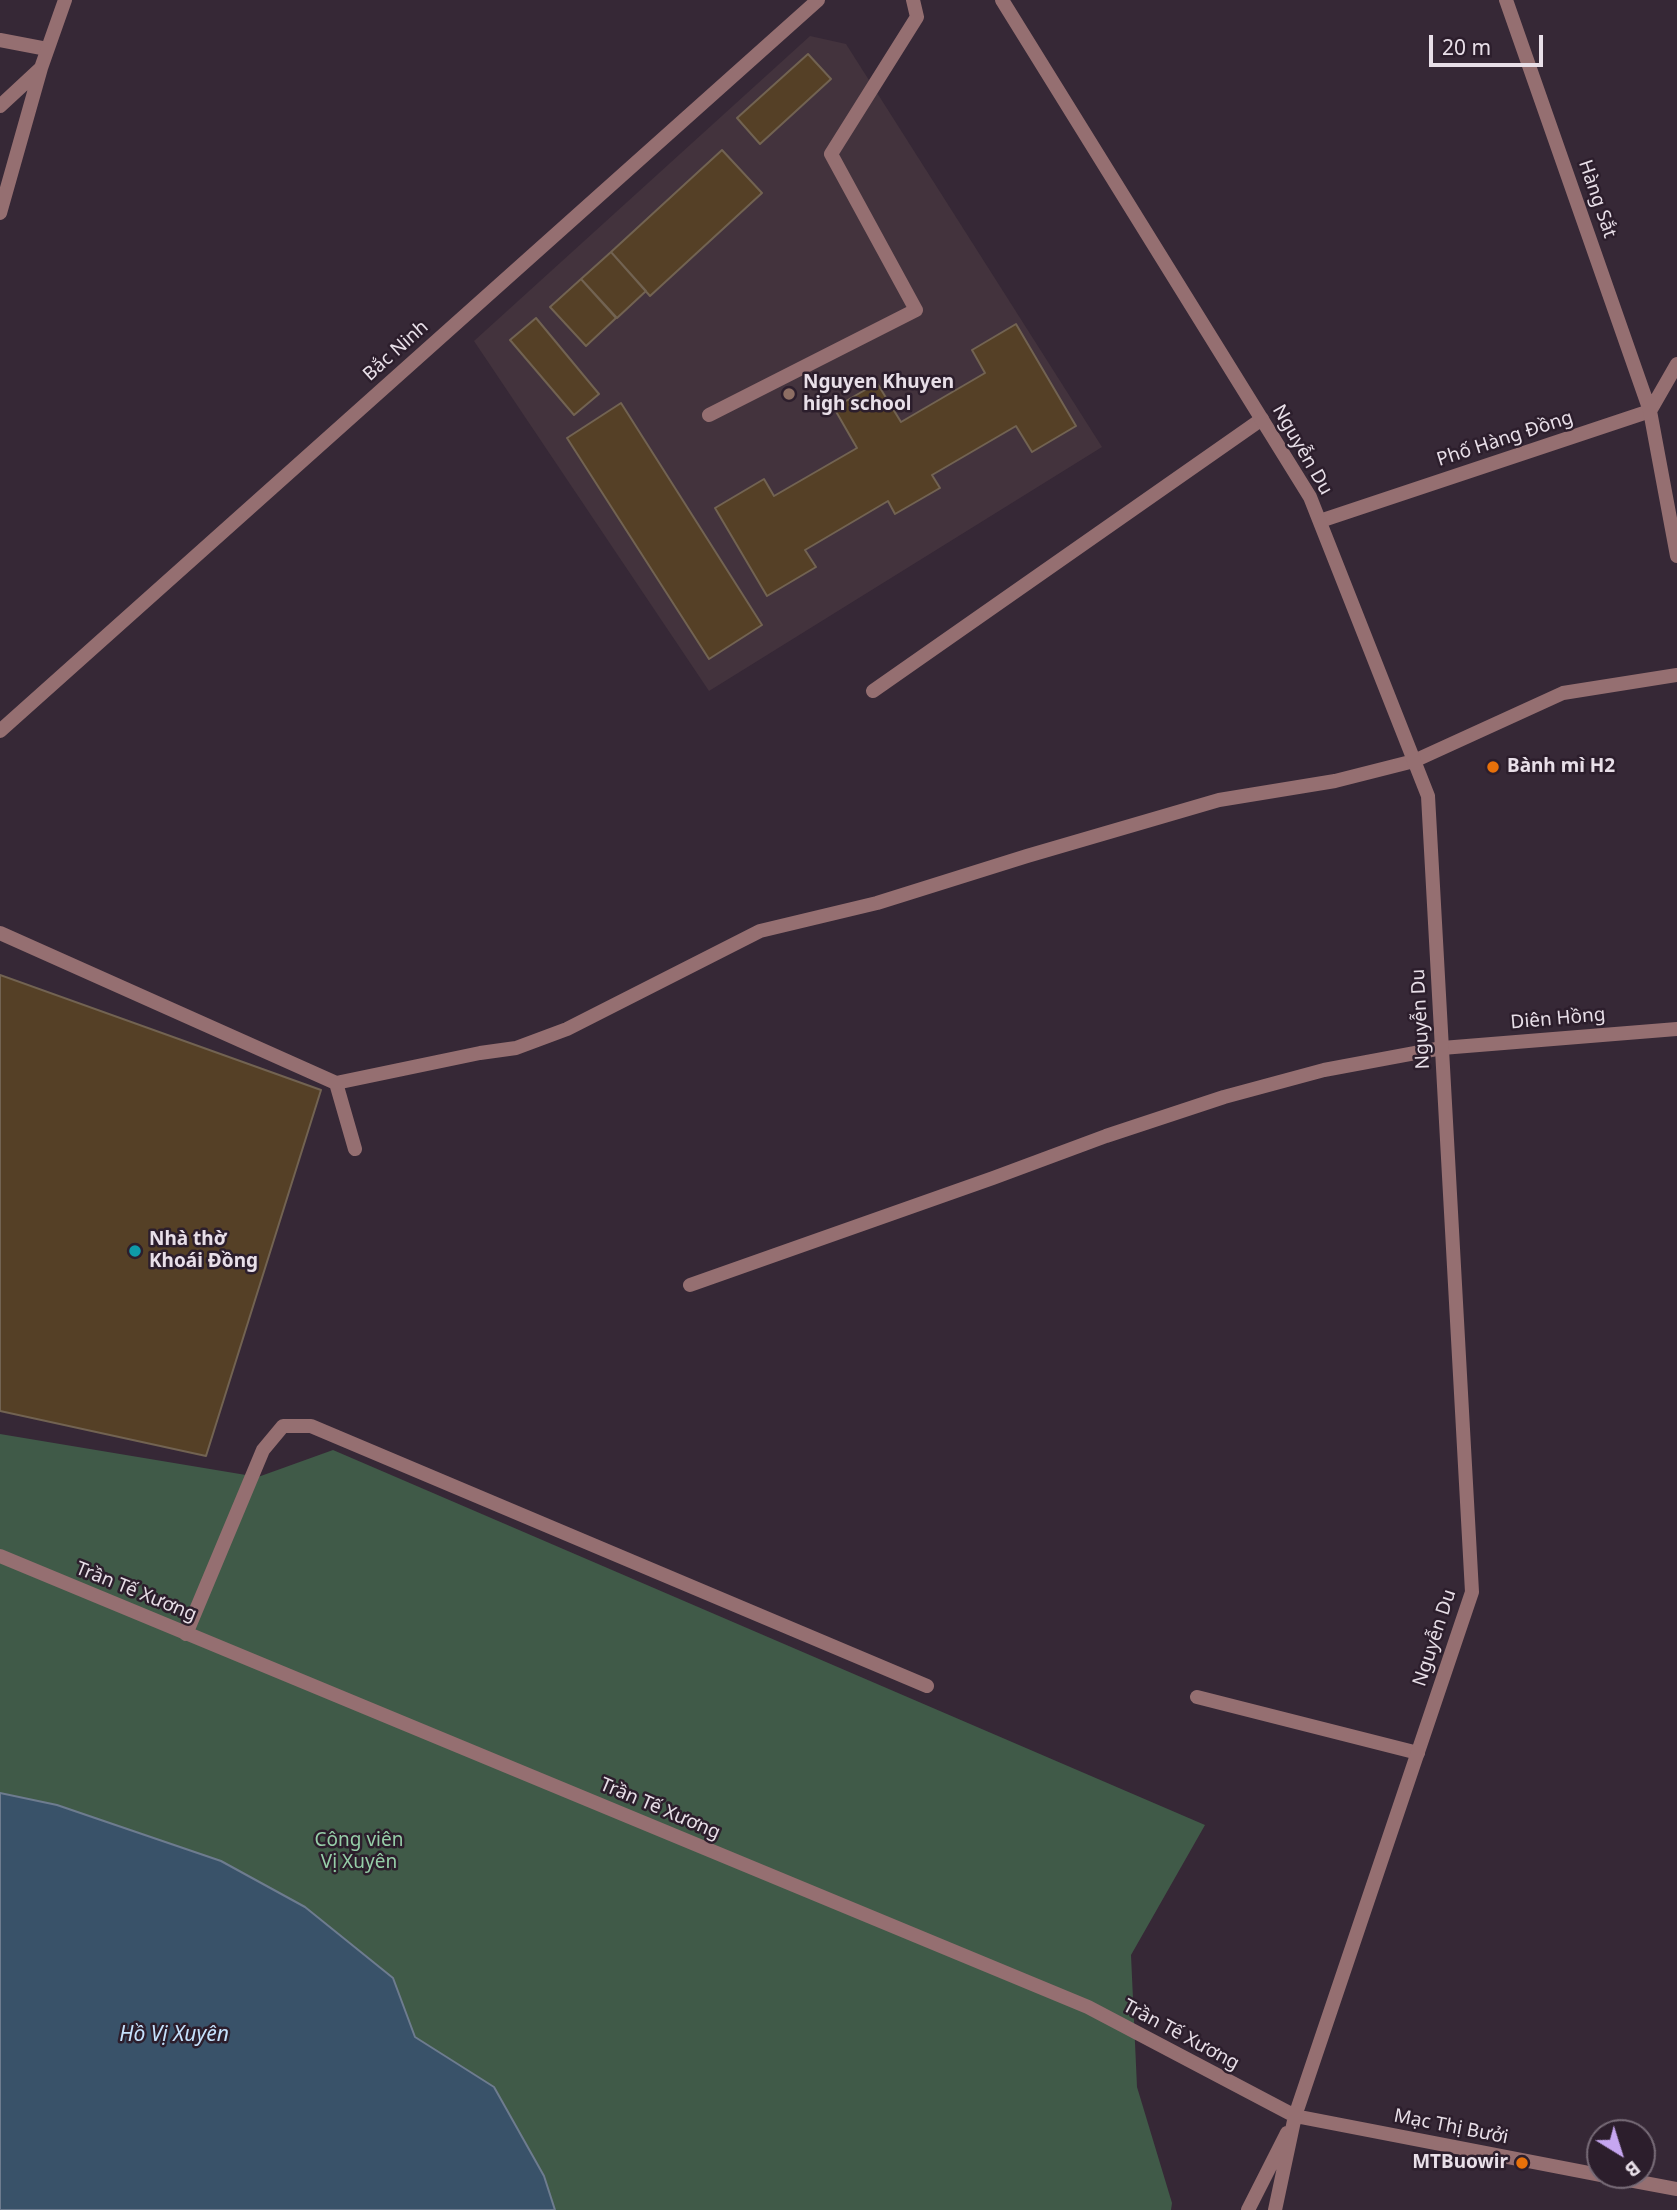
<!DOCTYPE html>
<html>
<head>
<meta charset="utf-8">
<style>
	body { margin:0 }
	#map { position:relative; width:1677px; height:2210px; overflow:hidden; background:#362836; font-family:"Noto Sans",sans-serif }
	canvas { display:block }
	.north { position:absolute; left:1586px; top:2119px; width:70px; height:70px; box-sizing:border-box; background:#2c1e2c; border:2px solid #776b77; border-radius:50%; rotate:142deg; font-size:19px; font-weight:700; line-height:28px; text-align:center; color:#e8dfe8 }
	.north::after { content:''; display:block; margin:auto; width:24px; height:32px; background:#c6a6f0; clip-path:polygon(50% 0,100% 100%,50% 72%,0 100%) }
	.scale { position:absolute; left:1429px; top:35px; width:114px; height:32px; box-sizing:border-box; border:4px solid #e8dfe8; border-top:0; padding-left:9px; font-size:21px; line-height:24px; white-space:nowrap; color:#e8dfe8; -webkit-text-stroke:5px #2c1e2c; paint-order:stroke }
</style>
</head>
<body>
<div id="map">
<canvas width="1677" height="2210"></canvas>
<div class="north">B</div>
<div class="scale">20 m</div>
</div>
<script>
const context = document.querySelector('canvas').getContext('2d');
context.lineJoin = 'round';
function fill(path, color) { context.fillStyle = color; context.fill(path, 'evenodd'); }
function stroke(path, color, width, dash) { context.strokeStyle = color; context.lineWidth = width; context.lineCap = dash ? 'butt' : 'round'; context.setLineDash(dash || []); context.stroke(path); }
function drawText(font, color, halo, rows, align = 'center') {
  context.font = font + ' "Noto Sans",sans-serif'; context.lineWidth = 5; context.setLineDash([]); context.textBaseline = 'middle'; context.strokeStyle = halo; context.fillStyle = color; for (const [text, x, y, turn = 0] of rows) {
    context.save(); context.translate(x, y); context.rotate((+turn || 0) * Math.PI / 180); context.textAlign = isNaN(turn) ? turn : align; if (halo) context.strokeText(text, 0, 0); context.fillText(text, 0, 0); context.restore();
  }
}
fill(new Path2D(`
	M 810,36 L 846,44 L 1102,447 L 709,691 L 474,341 Z`), '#43333d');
fill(new Path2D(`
	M 0,1434 L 258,1477 L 333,1450 L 1205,1825 L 1131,1955 L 1137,2087 L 1172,2203 L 1171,2210 L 0,2210 Z`), '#405a48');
const water = new Path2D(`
	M 0,1793 L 57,1805 L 221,1861 L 305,1907 L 393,1978 L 415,2037 L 494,2087 L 544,2176 L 555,2210 L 0,2210 Z`);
fill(water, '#395269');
stroke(water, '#6e7c8f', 2);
const building = new Path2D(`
	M 808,54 L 831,79 L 760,144 L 737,118 Z
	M 722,150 L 762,193 L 650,296 L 611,252 Z
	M 611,252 L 646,291 L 617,318 L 581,279 Z
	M 581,279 L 616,318 L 586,346 L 550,307 Z
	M 536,318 L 599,394 L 574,415 L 510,340 Z
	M 1016,324 L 1076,426 L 1032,452 L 1016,426 L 932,475 L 940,488 L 895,514 L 888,501 L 805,550 L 816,567 L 767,596 L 715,508 L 764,479 L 774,496 L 857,448 L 834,408 L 877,383 L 901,422 L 985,373 L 972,350 Z
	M 621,403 L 762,625 L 709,659 L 567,438 Z
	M 0,975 L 321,1090 L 206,1456 L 0,1411 Z`);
fill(building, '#554026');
stroke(building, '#726352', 2);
stroke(new Path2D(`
	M 709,415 L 916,310 L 831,154 L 917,17 L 913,0
	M 1414,761 L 1563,693 L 1677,675
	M 1197,1697 L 1418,1753`), '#956f71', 14);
stroke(new Path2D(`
	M 0,40 L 47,49
	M 1320,521 L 1650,411
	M 873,691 L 1262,419
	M 0,933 L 336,1083 L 355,1149
	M 336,1083 L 480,1053 L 516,1048 L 567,1029 L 760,931 L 877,903 L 1027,856 L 1219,800 L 1335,781 L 1414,761
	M 690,1285 L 993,1178 L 1106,1136 L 1224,1097 L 1324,1070 L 1442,1048 L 1677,1029
	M 186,1634 L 263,1450 L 283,1426 L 311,1426 L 927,1686`), '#956f71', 14);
stroke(new Path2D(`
	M 1002,0 L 1310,497 L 1428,796 L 1472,1592 L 1295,2116 L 1275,2210
	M 1506,0 L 1650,411 L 1677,556
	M 0,106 L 40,69
	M 0,213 L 41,68 L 65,0
	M 1650,411 L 1677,364
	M 0,731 L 818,0
	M 0,1556 L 1088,2007 L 1295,2116 L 1600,2175
	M 1602,2175 L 1677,2189
	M 1248,2210 L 1287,2133`), '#956f71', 14);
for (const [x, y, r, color] of [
	[789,394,7,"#8d6e63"],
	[1493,767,7,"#e8710a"],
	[135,1251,7,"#0f9aa8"],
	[1522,2163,7,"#e8710a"]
]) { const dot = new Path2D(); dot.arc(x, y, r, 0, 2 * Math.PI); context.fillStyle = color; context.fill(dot); stroke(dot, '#2c1e2c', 2.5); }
drawText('19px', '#e8dfe8', '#2c1e2c', [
	["Hàng Sắt",1597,199,71],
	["Bắc Ninh",396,351,-42],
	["Phố Hàng Đồng",1505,439,-18],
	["Nguyễn Du",1302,450,60],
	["Nguyễn Du",1421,1019,-93],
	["Diên Hồng",1558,1019,-5],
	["Trần Tế Xương",136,1592,22],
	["Nguyễn Du",1435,1638,-72],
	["Trần Tế Xương",660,1809,23],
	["Trần Tế Xương",1181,2035,28],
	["Mạc Thị Bưởi",1451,2127,11]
]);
drawText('bold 19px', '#e8dfe8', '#2c1e2c', [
	["Nguyen Khuyen",803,383],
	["high school",803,405],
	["Bành mì H2",1507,767],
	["Nhà thờ",149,1240],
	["Khoái Đồng",149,1262],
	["MTBuowir",1508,2163,"right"]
], 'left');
drawText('19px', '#96cea8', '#2c1e2c', [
	["Công viên",359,1841],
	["Vị Xuyên",359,1863]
]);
drawText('italic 21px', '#c5e1fc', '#2c1e2c', [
	["Hồ Vị Xuyên",174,2035]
]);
</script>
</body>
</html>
